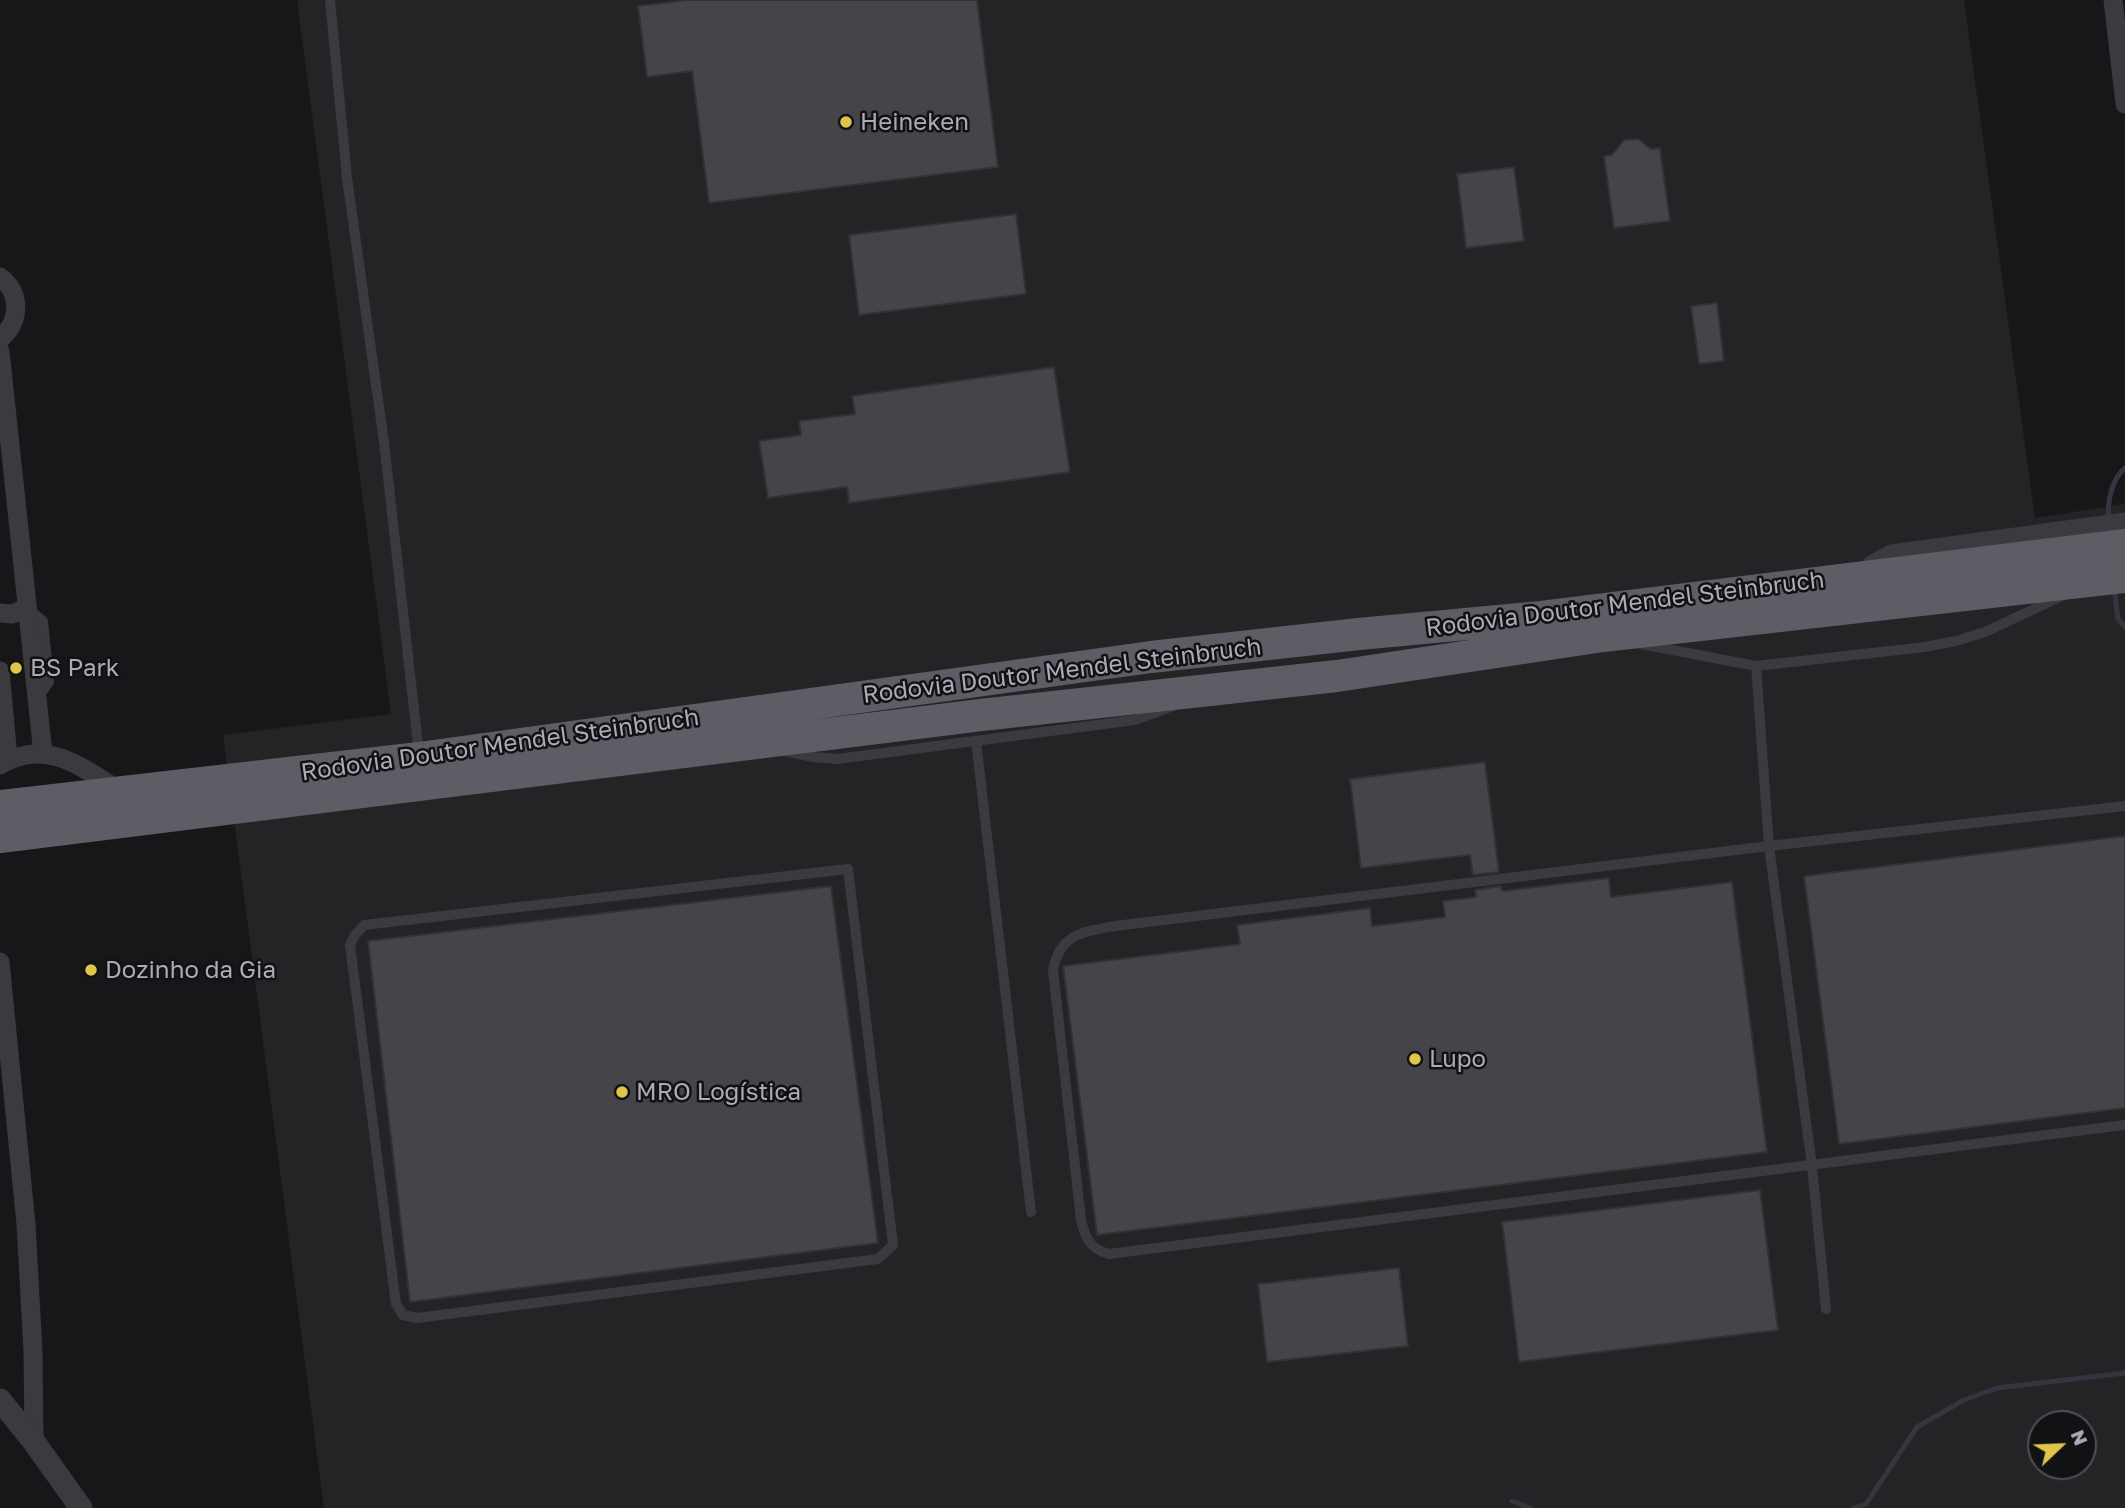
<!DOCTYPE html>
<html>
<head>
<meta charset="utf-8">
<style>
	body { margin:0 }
	#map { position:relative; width:2125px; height:1508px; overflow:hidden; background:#171719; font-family:"Golos Text",sans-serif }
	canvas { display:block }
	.north { position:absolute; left:2027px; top:1410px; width:70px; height:70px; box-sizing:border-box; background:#121214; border:2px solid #4f5055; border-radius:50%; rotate:67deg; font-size:19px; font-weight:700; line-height:28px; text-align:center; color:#abacb7 }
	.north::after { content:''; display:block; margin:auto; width:24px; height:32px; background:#dfc549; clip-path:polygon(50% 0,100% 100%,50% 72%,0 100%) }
</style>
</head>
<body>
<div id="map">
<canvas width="2125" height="1508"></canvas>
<div class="north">N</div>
</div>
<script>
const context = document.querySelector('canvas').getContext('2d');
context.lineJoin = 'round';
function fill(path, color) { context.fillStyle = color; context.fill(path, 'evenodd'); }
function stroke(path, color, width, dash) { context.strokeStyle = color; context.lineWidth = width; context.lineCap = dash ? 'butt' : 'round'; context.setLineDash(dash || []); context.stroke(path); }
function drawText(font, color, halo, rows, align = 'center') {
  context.font = font + ' "Golos Text",sans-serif'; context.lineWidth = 5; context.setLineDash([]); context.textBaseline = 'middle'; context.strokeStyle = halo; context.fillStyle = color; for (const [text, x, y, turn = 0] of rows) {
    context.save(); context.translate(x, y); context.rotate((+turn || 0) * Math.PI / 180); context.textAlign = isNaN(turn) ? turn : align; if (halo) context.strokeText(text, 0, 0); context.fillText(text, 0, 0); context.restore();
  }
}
fill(new Path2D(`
	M 297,0 L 1964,0 L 2035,518 L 2125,504 L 2125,1508 L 324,1508 L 223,735 L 391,714 ZM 2041,1424 L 2083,1424 L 2083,1466 L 2041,1466 Z`), '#242326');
stroke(new Path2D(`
	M 2108,518 C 2108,501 2111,480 2125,468
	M 2114,587 L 2118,619 L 2125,627
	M 1512,1501 L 1530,1508
	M 1854,1508 L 1866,1504 L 1917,1427 L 1964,1400 L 1997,1388 L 2125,1373`), '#32373f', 5);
const building = new Path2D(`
	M 687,0 L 977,0 L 998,167 L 709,203 L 692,71 L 647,77 L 638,6 Z
	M 1638,139 L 1651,149 L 1660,148 L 1670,221 L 1614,228 L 1604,156 L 1612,155 L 1624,140 Z
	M 1514,167 L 1524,241 L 1466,248 L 1457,174 Z
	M 1016,214 L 1026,294 L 859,315 L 849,235 Z
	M 1717,303 L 1724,361 L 1699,364 L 1691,306 Z
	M 1054,367 L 1070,472 L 849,503 L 847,487 L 768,498 L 759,441 L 801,435 L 799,421 L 855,414 L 852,396 Z
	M 1485,762 L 1499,872 L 1473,875 L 1470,855 L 1361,868 L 1350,779 Z
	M 2125,836 L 2125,1108 L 1839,1144 L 1804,876 Z
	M 1609,878 L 1611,897 L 1732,882 L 1767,1152 L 1097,1235 L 1063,966 L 1240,944 L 1237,925 L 1370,908 L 1372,926 L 1445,917 L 1443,901 L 1476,897 L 1475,890 L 1501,886 L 1502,891 Z
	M 831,886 L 878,1243 L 410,1302 L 368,941 Z
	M 1760,1190 L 1778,1330 L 1519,1362 L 1502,1222 Z
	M 1399,1268 L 1408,1346 L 1267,1362 L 1258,1284 Z`);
fill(building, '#454449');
stroke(building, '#323134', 2);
stroke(new Path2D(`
	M 330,0 L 347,178 L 384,442 L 419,754
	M 29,610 L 43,621 L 49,682 L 39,696
	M 1641,644 L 1756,666 L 1925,647 L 1956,641 L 1985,632 L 2064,595
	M 1756,666 L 1769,846 L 1812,1166 L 1826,1309
	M 976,741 L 1031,1212
	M 784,751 L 813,757 L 837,759 L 1135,720 L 1173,706
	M 2125,806 L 1769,846 L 1115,926 C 1082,932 1060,934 1053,970 L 1081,1220 C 1085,1238 1090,1249 1109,1254 C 1447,1209 1786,1169 2125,1125
	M 848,869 L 893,1245 L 878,1259 L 417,1318 L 403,1315 L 396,1304 L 350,945 L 355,935 L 364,925 Z`), '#3a3a3f', 10);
stroke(new Path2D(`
	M 2113,0 L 2125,104
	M 0,277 C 22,294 20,322 0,339
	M 0,351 L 43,754
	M 1862,574 L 1873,564 L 1891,554 L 2125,522
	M 0,613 L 12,614 L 26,608
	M 0,671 L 7,746 L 6,761
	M 0,765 C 46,737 83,768 121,792
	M 0,962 L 26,1224 L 33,1351 L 34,1442`), '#3a3a3f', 19);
stroke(new Path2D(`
	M 0,1400 L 34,1442 L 81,1508`), '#3a3a3f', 23);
stroke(new Path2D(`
	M 0,806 L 419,758 L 1151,657 L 1359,634 L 1541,617 L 2125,545
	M 0,837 L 981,715 L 1337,676 L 1603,636 L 2125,577`), '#5d5e65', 32);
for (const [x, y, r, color] of [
	[846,122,7,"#dfc549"],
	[16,668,7,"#dfc549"],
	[91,970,7,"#dfc549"],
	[1415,1059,7,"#dfc549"],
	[622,1092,7,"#dfc549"]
]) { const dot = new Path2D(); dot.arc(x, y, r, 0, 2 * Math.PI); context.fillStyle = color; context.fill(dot); stroke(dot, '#121214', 2.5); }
drawText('24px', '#abacb7', '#121214', [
	["Heineken",860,122],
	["BS Park",30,668],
	["Dozinho da Gia",105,970],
	["Lupo",1429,1059],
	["MRO Logística",636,1092]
], 'left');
drawText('24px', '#abacb7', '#121214', [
	["Rodovia Doutor Mendel Steinbruch",1625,604,-7],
	["Rodovia Doutor Mendel Steinbruch",1062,671,-7],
	["Rodovia Doutor Mendel Steinbruch",500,745,-8]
]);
</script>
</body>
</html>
